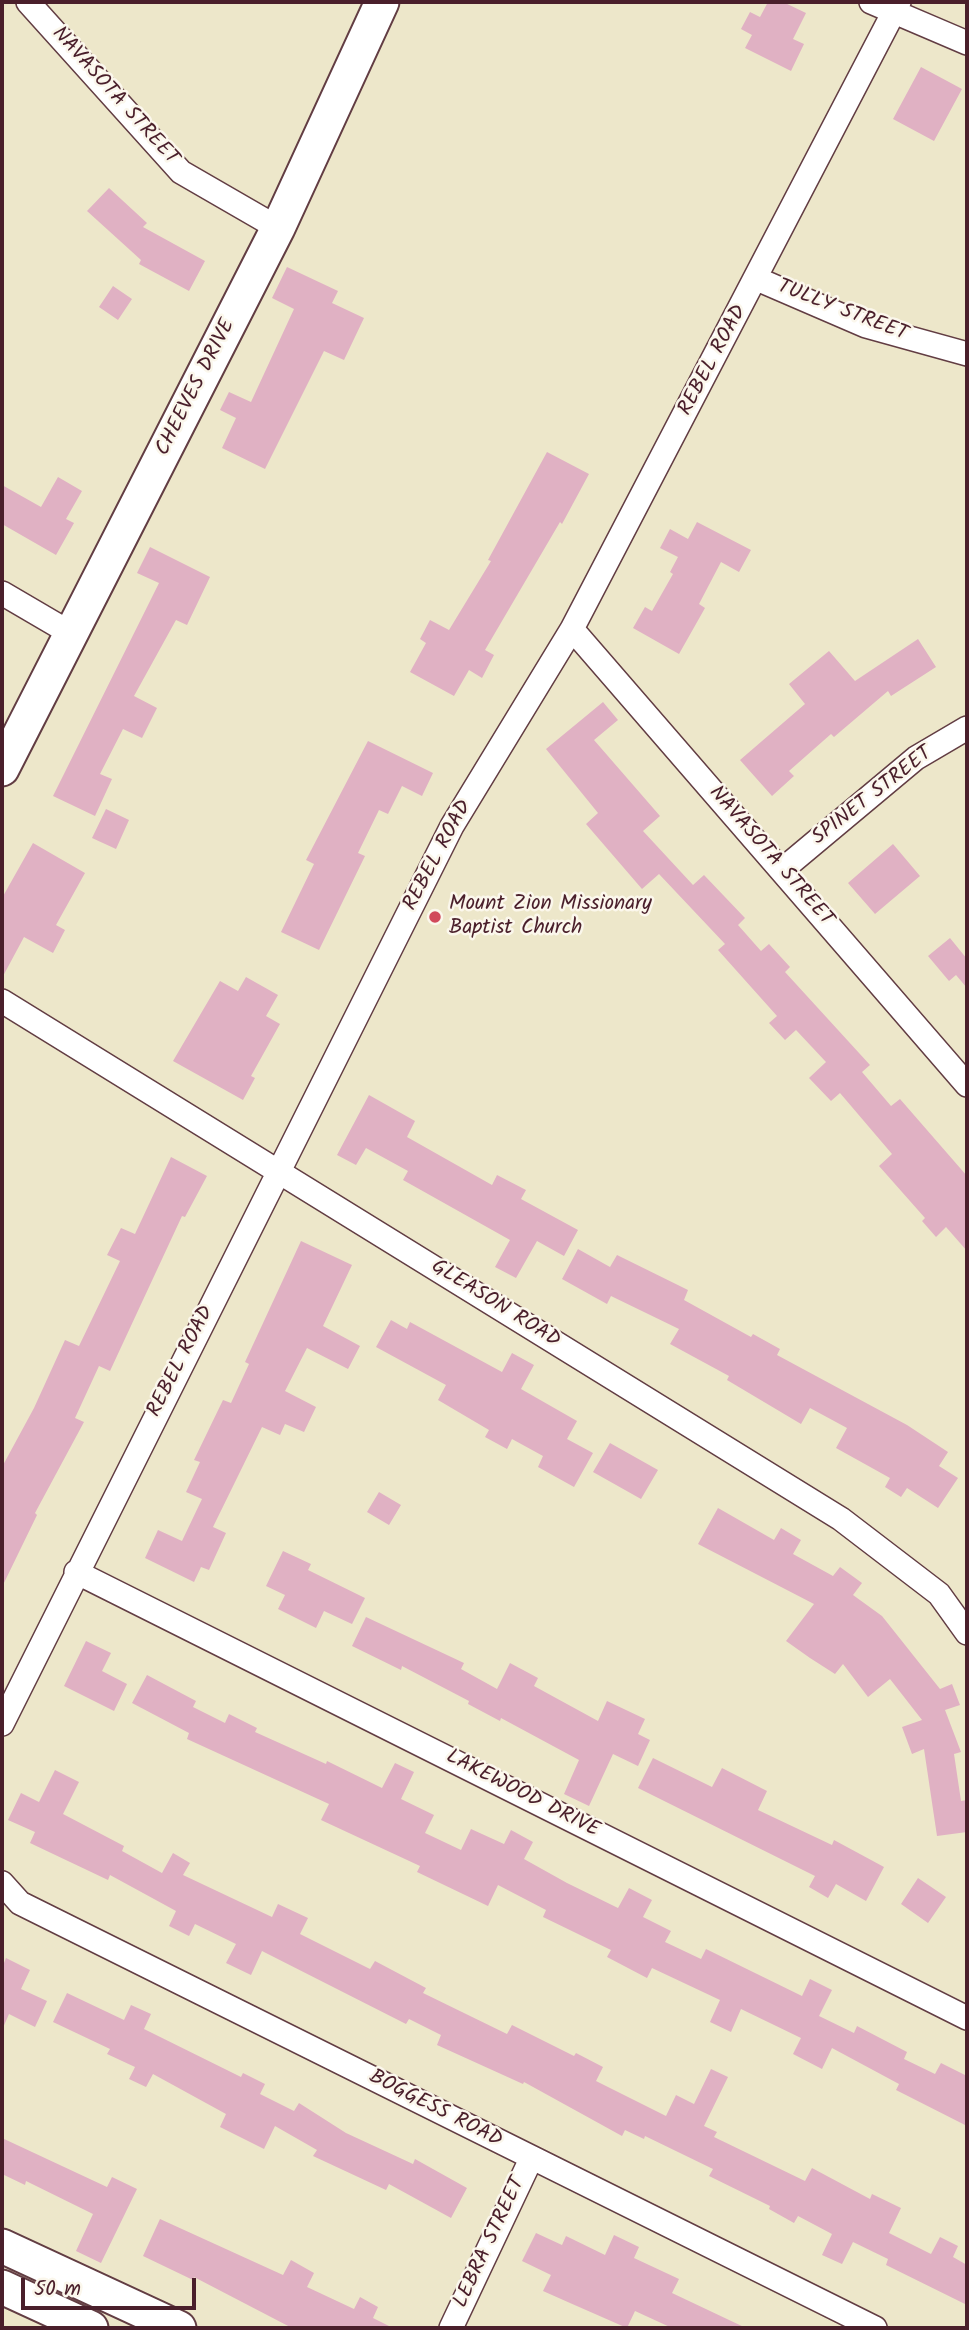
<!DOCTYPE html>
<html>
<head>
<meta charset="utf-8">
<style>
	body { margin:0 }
	#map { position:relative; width:969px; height:2330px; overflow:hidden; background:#ede7ca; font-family:Kalam,sans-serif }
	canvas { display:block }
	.frame { position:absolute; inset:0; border:4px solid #4a1f2b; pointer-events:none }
	.scale { position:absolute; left:21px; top:2278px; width:175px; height:32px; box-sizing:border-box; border:4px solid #4a1f2b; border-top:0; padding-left:9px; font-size:21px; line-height:24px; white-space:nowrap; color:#4a1f2b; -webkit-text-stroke:5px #fbf7ec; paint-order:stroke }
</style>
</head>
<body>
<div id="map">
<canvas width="969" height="2330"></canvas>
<div class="frame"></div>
<div class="scale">50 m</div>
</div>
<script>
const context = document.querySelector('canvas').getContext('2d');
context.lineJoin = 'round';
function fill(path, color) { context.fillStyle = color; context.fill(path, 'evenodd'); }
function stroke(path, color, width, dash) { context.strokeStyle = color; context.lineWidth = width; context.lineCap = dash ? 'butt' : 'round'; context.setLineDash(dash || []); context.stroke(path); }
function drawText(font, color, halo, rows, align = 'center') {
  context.font = font + ' Kalam,sans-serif'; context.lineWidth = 5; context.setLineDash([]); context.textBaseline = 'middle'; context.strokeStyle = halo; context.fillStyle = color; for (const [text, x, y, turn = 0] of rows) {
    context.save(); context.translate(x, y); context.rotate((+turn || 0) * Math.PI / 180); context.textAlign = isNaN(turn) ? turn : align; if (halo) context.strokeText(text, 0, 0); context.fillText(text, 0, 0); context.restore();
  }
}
fill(new Path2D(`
	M 768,2 L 783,2 L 806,13 L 793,39 L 804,44 L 791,71 L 745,48 L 752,35 L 741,29 L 750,12 L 760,17 Z
	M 921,67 L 962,89 L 934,141 L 893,119 Z
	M 109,188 L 147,223 L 143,227 L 205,261 L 189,291 L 139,264 L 141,260 L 87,211 Z
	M 287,267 L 338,291 L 332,303 L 364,318 L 344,360 L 324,351 L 265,469 L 222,448 L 236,418 L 220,410 L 229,392 L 251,402 L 294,309 L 272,298 Z
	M 113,286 L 132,299 L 118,320 L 99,307 Z
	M 547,452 L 589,474 L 562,524 L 560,522 L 485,650 L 494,655 L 482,678 L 469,670 L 454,696 L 410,672 L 426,643 L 420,639 L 430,620 L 449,630 L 491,561 L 488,560 Z
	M 58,477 L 82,491 L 66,519 L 74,523 L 56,555 L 2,524 L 2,485 L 41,507 Z
	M 697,522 L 751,550 L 739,572 L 721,562 L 699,604 L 705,608 L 679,654 L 633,628 L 645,607 L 652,611 L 673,574 L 670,572 L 678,557 L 660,548 L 670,529 L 688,539 Z
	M 150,547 L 210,577 L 187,625 L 176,620 L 134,696 L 157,708 L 142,738 L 123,729 L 100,774 L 112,779 L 95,816 L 53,796 L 159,583 L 137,573 Z
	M 918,639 L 936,667 L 891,696 L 888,691 L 834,737 L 831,734 L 789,771 L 794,776 L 772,796 L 740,760 L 805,704 L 789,684 L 829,651 L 855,681 Z
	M 603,702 L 618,720 L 594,740 L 660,816 L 643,831 L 693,885 L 704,875 L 745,918 L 738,925 L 761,951 L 769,944 L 790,967 L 785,972 L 870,1065 L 862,1072 L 891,1106 L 900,1099 L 967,1176 L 967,1251 L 946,1227 L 936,1237 L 922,1221 L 925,1218 L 879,1166 L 892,1154 L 840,1093 L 831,1101 L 809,1078 L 826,1062 L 796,1030 L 785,1040 L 769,1023 L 777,1016 L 718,950 L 725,944 L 659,874 L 642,889 L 586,824 L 598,813 L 546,749 Z
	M 368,741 L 433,773 L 422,796 L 402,786 L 388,814 L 379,810 L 358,853 L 365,856 L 319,950 L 281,932 L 314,864 L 306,860 Z
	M 106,809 L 129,820 L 116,849 L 92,838 Z
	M 33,843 L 85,873 L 56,925 L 65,930 L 53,953 L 24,937 L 2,978 L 2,898 Z
	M 893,844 L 920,876 L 875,914 L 848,883 Z
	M 950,938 L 967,959 L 967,988 L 956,975 L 949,981 L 928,956 Z
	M 246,977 L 278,995 L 266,1016 L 280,1024 L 251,1076 L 255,1078 L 243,1100 L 173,1061 L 220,981 L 238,991 Z
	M 369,1095 L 415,1121 L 407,1137 L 492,1185 L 497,1175 L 526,1190 L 521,1199 L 578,1230 L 564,1256 L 537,1241 L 516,1278 L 495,1267 L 510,1240 L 403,1180 L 408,1171 L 366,1148 L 356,1165 L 337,1155 Z
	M 171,1157 L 207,1176 L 185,1217 L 182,1216 L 110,1371 L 99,1366 L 75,1418 L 84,1422 L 35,1513 L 37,1515 L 2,1587 L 2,1467 L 34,1408 L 65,1340 L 79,1346 L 120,1261 L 107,1255 L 121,1228 L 135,1234 Z
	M 301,1241 L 352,1265 L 323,1326 L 360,1346 L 348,1369 L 307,1348 L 285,1391 L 316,1407 L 304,1432 L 285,1424 L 280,1435 L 262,1427 L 213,1527 L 226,1533 L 209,1570 L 201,1567 L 194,1582 L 145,1558 L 158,1530 L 182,1541 L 202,1499 L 186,1492 L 200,1462 L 194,1460 L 223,1400 L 231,1403 L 249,1364 L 245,1362 Z
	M 578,1249 L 610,1267 L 617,1255 L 688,1290 L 684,1300 L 751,1337 L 753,1334 L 780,1349 L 777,1355 L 907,1425 L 948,1452 L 939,1466 L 958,1478 L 938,1508 L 907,1488 L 901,1497 L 885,1487 L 890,1478 L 836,1448 L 847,1428 L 810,1408 L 801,1424 L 727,1380 L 729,1376 L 670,1344 L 679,1329 L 611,1296 L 607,1304 L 562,1279 Z
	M 391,1320 L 407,1329 L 410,1322 L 502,1372 L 512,1353 L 534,1365 L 521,1389 L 577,1421 L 567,1439 L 593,1453 L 574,1487 L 538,1467 L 543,1456 L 512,1439 L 507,1449 L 485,1437 L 489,1430 L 438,1400 L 446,1385 L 376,1347 Z
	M 610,1443 L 658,1470 L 641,1499 L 593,1472 Z
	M 379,1492 L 401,1505 L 389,1525 L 367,1512 Z
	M 718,1508 L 774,1540 L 781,1528 L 801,1540 L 793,1554 L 833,1576 L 840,1567 L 862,1583 L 853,1595 L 882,1616 L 940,1689 L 952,1684 L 960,1705 L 945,1710 L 961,1752 L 954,1754 L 961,1801 L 967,1800 L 967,1832 L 937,1836 L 924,1749 L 912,1754 L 902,1727 L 922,1720 L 890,1679 L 868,1697 L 843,1664 L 835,1674 L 810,1658 L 786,1641 L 814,1604 L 698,1544 Z
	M 283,1551 L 311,1564 L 308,1570 L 365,1598 L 352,1624 L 324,1611 L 316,1628 L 278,1609 L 285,1595 L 266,1586 Z
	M 366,1617 L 464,1663 L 461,1669 L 497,1689 L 510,1663 L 538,1678 L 534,1686 L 598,1721 L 607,1701 L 645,1719 L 638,1734 L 650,1740 L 638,1766 L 613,1754 L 589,1806 L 564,1794 L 579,1760 L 501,1718 L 500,1721 L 468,1704 L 469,1701 L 402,1666 L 401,1670 L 352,1646 Z
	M 86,1641 L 111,1653 L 102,1671 L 127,1684 L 114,1711 L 64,1686 Z
	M 147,1675 L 196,1701 L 193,1707 L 225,1723 L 229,1714 L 257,1728 L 255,1732 L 326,1764 L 327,1761 L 382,1788 L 395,1763 L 414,1772 L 401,1799 L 434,1815 L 425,1833 L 461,1850 L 471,1829 L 504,1844 L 511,1830 L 533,1842 L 524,1859 L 567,1883 L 618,1908 L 629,1888 L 652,1900 L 643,1917 L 671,1931 L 665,1942 L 701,1959 L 706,1949 L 802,1996 L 810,1979 L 832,1990 L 819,2016 L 854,2033 L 857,2026 L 907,2052 L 904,2059 L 935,2074 L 941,2063 L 967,2076 L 967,2126 L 896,2090 L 899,2084 L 832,2048 L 822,2069 L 793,2054 L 801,2038 L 741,2009 L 731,2032 L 710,2022 L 720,2000 L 652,1968 L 647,1978 L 607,1957 L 611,1950 L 543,1917 L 546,1910 L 498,1885 L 488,1906 L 417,1872 L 420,1866 L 321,1820 L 329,1804 L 187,1739 L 189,1733 L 132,1703 Z
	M 653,1758 L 712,1787 L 722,1768 L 767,1791 L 758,1810 L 832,1845 L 834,1840 L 884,1867 L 866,1901 L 836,1884 L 828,1898 L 809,1887 L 815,1876 L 638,1788 Z
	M 55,1770 L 79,1782 L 63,1814 L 124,1846 L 122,1851 L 162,1873 L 173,1853 L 190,1863 L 183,1875 L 272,1917 L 278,1904 L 308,1918 L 300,1934 L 370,1969 L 375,1961 L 426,1988 L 423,1993 L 507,2034 L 512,2025 L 574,2056 L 576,2053 L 603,2067 L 596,2081 L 666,2116 L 676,2095 L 694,2104 L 711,2069 L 728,2077 L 704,2126 L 717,2132 L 714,2137 L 805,2181 L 812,2168 L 870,2199 L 872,2194 L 901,2208 L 889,2233 L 931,2254 L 940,2237 L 958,2246 L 953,2257 L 967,2265 L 967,2305 L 886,2265 L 888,2259 L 853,2242 L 842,2264 L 822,2255 L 832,2234 L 798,2216 L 794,2223 L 769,2209 L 770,2206 L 709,2176 L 713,2169 L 645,2136 L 644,2139 L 625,2130 L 622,2136 L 524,2082 L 523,2084 L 437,2045 L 441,2035 L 409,2019 L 406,2024 L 262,1951 L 251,1975 L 226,1963 L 236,1944 L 195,1924 L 189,1936 L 169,1926 L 176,1911 L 110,1875 L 108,1880 L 30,1843 L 35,1832 L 8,1820 L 21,1793 L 39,1802 Z
	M 918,1878 L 946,1897 L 928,1923 L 901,1904 Z
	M 6,1958 L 30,1970 L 21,1989 L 47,2001 L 35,2027 L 9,2014 L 2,2030 L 2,1968 Z
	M 67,1993 L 124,2020 L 131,2005 L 151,2014 L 144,2029 L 241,2077 L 243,2073 L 265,2084 L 260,2094 L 294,2111 L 299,2103 L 346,2133 L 413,2164 L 415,2159 L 467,2188 L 451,2218 L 389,2184 L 386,2190 L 313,2156 L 317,2150 L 275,2126 L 264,2149 L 220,2127 L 226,2114 L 153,2074 L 146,2087 L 129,2079 L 135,2067 L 107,2054 L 110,2049 L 53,2022 Z
	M 2,2138 L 107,2187 L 112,2177 L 137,2189 L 101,2263 L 76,2251 L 93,2214 L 26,2181 L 25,2185 L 2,2174 Z
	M 160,2219 L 283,2275 L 291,2260 L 314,2273 L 307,2287 L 354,2309 L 360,2297 L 378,2307 L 373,2318 L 393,2328 L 292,2328 L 194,2277 L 193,2280 L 143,2256 Z
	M 536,2233 L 562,2245 L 566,2236 L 605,2255 L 614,2235 L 639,2247 L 634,2258 L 679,2279 L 672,2293 L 746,2328 L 672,2328 L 635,2311 L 627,2328 L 570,2303 L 543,2291 L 551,2275 L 522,2261 Z`), '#e0b1c3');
const street = new Path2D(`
	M 28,2 L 181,172 L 278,228
	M 871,2 L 967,43
	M 757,279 L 866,326 L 967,354
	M 2,593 L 72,634
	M 572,629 L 967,1085
	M 782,870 L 916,758 L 967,728
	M 2,1001 L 841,1519 L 939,1594 L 967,1633
	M 76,1572 L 967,2018
	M 2,1724 L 452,826 L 572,629 L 899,2
	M 2,1883 L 20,1903 L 875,2328
	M 451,2328 L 531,2159`);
const secondary = new Path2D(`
	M 2,769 L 278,228 L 382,2
	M 2,2246 L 179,2328
	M 2,2287 L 91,2328`);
stroke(street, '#623d43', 26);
stroke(secondary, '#623d43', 37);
stroke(street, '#fff', 23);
stroke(secondary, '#fff', 33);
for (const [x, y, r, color] of [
	[435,917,7,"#d1495b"]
]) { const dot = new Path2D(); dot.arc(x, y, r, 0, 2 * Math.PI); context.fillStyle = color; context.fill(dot); stroke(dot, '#fbf7ec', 2.5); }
drawText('21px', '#4a1f2b', '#fbf7ec', [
	["NAVASOTA STREET",114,97,48],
	["TULLY STREET",842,312,21],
	["REBEL ROAD",714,361,-62],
	["CHEEVES DRIVE",197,388,-63],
	["SPINET STREET",873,797,-38],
	["REBEL ROAD",439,856,-62],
	["NAVASOTA STREET",770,857,49],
	["GLEASON ROAD",495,1305,32],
	["REBEL ROAD",182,1362,-63],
	["LAKEWOOD DRIVE",522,1795,27],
	["BOGGESS ROAD",435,2110,27],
	["LEBRA STREET",491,2243,-65]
]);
drawText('21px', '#4a1f2b', '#fbf7ec', [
	["Mount Zion Missionary",449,905],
	["Baptist Church",449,929]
], 'left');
</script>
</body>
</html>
